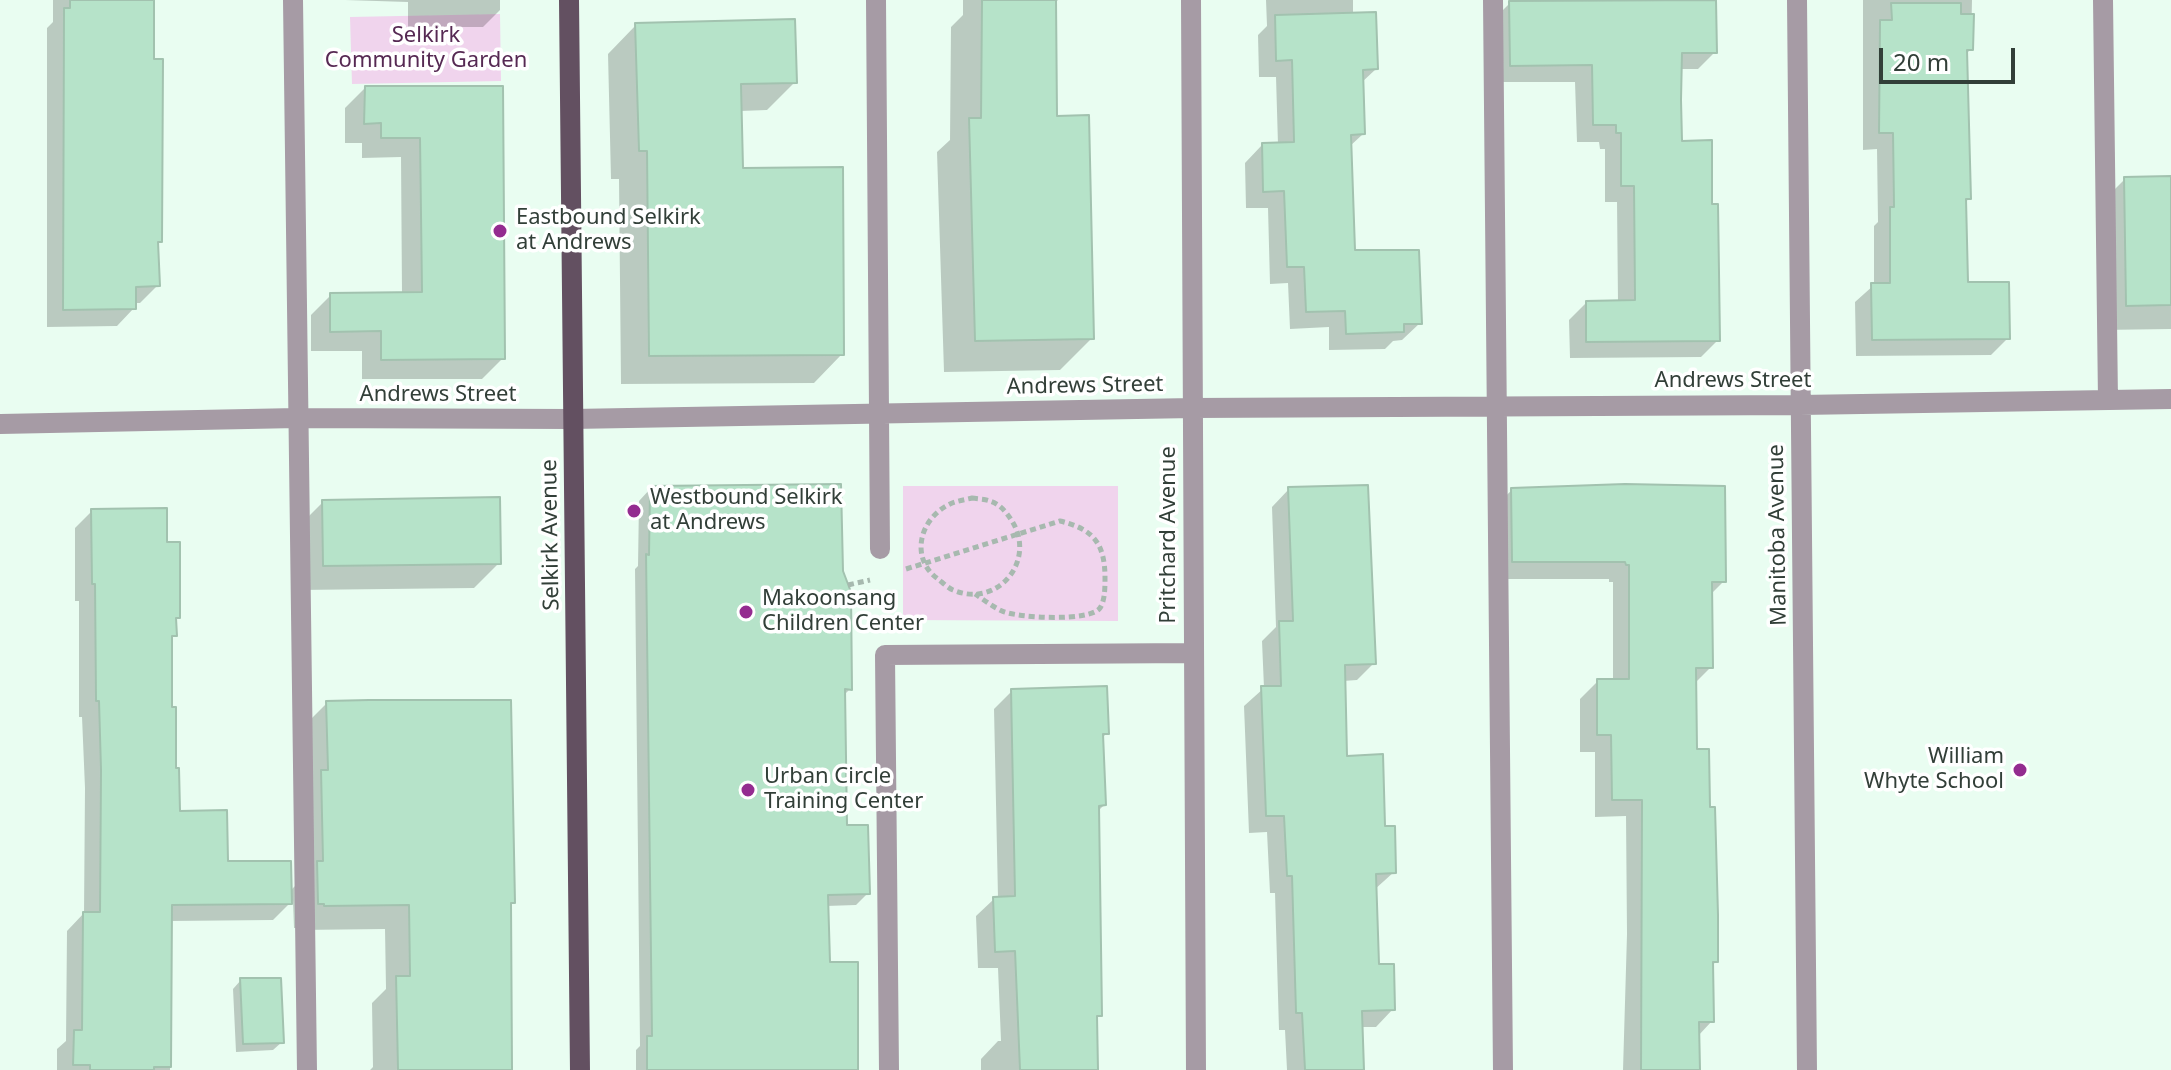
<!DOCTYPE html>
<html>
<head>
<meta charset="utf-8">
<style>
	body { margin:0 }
	#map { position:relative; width:2171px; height:1070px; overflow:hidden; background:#e9fdf1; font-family:"Noto Sans",sans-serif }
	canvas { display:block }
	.scale { position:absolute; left:1879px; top:48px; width:136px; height:36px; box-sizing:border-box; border:4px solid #323f38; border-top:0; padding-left:10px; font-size:24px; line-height:28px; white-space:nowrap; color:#323f38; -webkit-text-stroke:6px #fff; paint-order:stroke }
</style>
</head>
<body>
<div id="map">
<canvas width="2171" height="1070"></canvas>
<div class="scale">20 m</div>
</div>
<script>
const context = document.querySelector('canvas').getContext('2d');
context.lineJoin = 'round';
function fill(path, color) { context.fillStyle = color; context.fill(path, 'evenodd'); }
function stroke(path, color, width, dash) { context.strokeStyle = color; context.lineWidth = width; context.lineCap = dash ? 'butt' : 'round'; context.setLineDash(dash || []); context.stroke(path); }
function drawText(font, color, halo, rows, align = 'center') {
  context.font = font + ' "Noto Sans",sans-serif'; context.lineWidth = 7; context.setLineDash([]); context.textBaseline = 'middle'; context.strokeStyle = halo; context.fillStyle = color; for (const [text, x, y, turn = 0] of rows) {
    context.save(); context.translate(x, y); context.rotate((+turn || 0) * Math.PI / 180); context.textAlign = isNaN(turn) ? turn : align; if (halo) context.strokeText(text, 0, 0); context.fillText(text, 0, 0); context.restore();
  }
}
fill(new Path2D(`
	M 500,14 L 501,81 L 352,84 L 350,17 Z
	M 903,486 L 1118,486 L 1118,621 L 903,620 Z`), '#f0d4ed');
fill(new Path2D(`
	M 53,0 L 152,0 L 160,241 L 157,245 L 158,285 L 140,303 L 134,303 L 134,308 L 117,326 L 47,327 L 47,28 L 53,22 Z
	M 345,0 L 500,0 L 500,10 L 483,27 L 408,27 L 408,2 Z
	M 963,0 L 1058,0 L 1054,4 L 1055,118 L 1092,338 L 1060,370 L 944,372 L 937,152 L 950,140 L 951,27 L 963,15 Z
	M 1266,0 L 1353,0 L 1353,15 L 1376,69 L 1361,83 L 1363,134 L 1349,147 L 1353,252 L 1420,323 L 1402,340 L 1393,341 L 1385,349 L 1329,350 L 1329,327 L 1290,329 L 1288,283 L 1270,284 L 1268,208 L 1246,208 L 1245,163 L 1262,145 L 1278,145 L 1276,77 L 1259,77 L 1258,35 L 1267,26 Z
	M 1516,0 L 1714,0 L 1715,52 L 1698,69 L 1680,69 L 1680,143 L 1710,206 L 1718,340 L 1701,357 L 1570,358 L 1569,320 L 1586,303 L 1618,303 L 1617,202 L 1605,202 L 1605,149 L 1600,149 L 1599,142 L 1577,142 L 1575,82 L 1493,82 L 1493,20 L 1510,3 L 1516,3 Z
	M 1863,0 L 1972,0 L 1971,49 L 1965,55 L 1969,199 L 1964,203 L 1966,284 L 2008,338 L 1991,355 L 1856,356 L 1855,302 L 1874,285 L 1874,226 L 1878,222 L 1877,149 L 1863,150 Z
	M 636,25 L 795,82 L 767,110 L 740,111 L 741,170 L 842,354 L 814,383 L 621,384 L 619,179 L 611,179 L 608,54 Z
	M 365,88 L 501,88 L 503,358 L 482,379 L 362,379 L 362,351 L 311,351 L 311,315 L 331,295 L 402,295 L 401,157 L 362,158 L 362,143 L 345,143 L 345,108 Z
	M 2171,178 L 2171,329 L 2101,330 L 2100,204 L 2125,179 Z
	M 651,488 L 841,572 L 850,689 L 843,696 L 845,827 L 868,893 L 856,905 L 826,906 L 828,964 L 856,1070 L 636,1070 L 636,1050 L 640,1046 L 635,569 L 638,566 L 639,501 Z
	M 1289,489 L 1374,663 L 1357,680 L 1343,681 L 1346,758 L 1383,828 L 1394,872 L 1374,890 L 1377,966 L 1393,1009 L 1376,1027 L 1361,1027 L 1362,1070 L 1287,1070 L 1285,1030 L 1279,1030 L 1275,893 L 1270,893 L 1267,832 L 1249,833 L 1244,706 L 1264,688 L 1262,641 L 1276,627 L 1272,507 Z
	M 1512,490 L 1724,581 L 1710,595 L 1711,667 L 1694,684 L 1695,751 L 1716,962 L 1711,966 L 1712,1021 L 1698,1036 L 1698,1070 L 1623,1070 L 1627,934 L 1626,816 L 1595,817 L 1595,752 L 1580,752 L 1580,699 L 1598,681 L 1613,681 L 1613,582 L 1609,582 L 1609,579 L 1495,579 L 1494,507 Z
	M 323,502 L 499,563 L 474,588 L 299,590 L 298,527 Z
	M 92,511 L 165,544 L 178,618 L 175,621 L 175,635 L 170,640 L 170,709 L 178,813 L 226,863 L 290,891 L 299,882 L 302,728 L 327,703 L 513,902 L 509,906 L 509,1070 L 370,1070 L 373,1067 L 372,1003 L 386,989 L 385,929 L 300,930 L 300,928 L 294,928 L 293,900 L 273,920 L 170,921 L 170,1070 L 57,1070 L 57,1049 L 66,1041 L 67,931 L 84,913 L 85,788 L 82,717 L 79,717 L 79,601 L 75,601 L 75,528 Z
	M 1012,691 L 1107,733 L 1101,739 L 1104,805 L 1098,811 L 1100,1015 L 1095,1020 L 1096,1070 L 981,1070 L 981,1059 L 998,1041 L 1001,1041 L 998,968 L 978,968 L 976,916 L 994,899 L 998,898 L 994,709 Z
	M 241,980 L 282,1042 L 273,1050 L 236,1052 L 233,989 Z`), '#0003');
const building = new Path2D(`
	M 70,0 L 154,0 L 154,59 L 163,59 L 162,242 L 158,242 L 160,286 L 136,287 L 136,309 L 63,310 L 64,8 L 70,8 Z
	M 982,0 L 1056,0 L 1057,116 L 1089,115 L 1094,339 L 975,341 L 969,118 L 981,118 Z
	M 1716,0 L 1717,53 L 1682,53 L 1681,100 L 1682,141 L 1712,140 L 1712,204 L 1718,204 L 1720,341 L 1586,342 L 1586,301 L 1635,300 L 1634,186 L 1621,186 L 1621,133 L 1616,133 L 1616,125 L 1593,125 L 1592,65 L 1510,66 L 1509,1 Z
	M 1891,3 L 1961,3 L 1961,14 L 1974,14 L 1973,50 L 1967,50 L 1971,199 L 1966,199 L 1968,282 L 2009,282 L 2010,339 L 1872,340 L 1871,283 L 1890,283 L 1890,207 L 1894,207 L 1893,133 L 1879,133 L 1880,20 L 1892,20 Z
	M 1376,12 L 1378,69 L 1363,70 L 1365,134 L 1351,135 L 1355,250 L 1419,250 L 1422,324 L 1404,324 L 1404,332 L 1346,334 L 1345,311 L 1306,312 L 1304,267 L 1287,267 L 1284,191 L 1263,192 L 1262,143 L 1294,142 L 1292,60 L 1276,61 L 1275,15 Z
	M 795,19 L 797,83 L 741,84 L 743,168 L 843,167 L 844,355 L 649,356 L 647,151 L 639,151 L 635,23 Z
	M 365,86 L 503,86 L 505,359 L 381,360 L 381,331 L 330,332 L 330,293 L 422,292 L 420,138 L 381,138 L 381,123 L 364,124 Z
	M 2171,176 L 2171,305 L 2126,306 L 2124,177 Z
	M 841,484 L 843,571 L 851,592 L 852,690 L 845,689 L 847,825 L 868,825 L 870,894 L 828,895 L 830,962 L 858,962 L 858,1070 L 647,1070 L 647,1036 L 652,1036 L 646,554 L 649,555 L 650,486 Z
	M 1625,484 L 1725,486 L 1726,582 L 1712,582 L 1713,668 L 1696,668 L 1697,749 L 1709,749 L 1710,807 L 1715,807 L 1718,915 L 1718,962 L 1713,962 L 1714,1022 L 1699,1022 L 1700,1070 L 1641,1070 L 1642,800 L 1612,800 L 1611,735 L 1597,735 L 1597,679 L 1629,679 L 1629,565 L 1626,565 L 1625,562 L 1512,562 L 1511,488 Z
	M 1368,485 L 1376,664 L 1345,665 L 1347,756 L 1383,754 L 1385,826 L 1395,826 L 1396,873 L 1376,874 L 1379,964 L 1394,964 L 1395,1010 L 1362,1011 L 1364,1070 L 1305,1070 L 1302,1013 L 1296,1013 L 1292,876 L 1287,876 L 1284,816 L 1266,816 L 1261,686 L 1281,686 L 1279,621 L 1293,621 L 1288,487 Z
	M 500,497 L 501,564 L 323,566 L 322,500 Z
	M 167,508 L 167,542 L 180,542 L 180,618 L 176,618 L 177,636 L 172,636 L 172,707 L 176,707 L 176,768 L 179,768 L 180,811 L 227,810 L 228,861 L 291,861 L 292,904 L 172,905 L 171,1067 L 154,1067 L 154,1070 L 90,1070 L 90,1065 L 73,1065 L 74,1030 L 82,1030 L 83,912 L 100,912 L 101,770 L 99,701 L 96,701 L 95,584 L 92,584 L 91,509 Z
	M 1107,686 L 1109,734 L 1103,734 L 1106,805 L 1099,806 L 1102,1016 L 1097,1016 L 1098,1070 L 1020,1070 L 1015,951 L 995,952 L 993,897 L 1015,896 L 1011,689 Z
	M 369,700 L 511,700 L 515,903 L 511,903 L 512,1070 L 398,1070 L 396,976 L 410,976 L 409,905 L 324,906 L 324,904 L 318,904 L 317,861 L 323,861 L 321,770 L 328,770 L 326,701 Z
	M 240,978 L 281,978 L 284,1043 L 243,1044 Z`);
fill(building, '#b6e3c9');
stroke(building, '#a2c2af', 2);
stroke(new Path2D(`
	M 972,498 C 978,499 985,499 990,501 C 1000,504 1007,513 1012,521 C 1037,561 997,609 953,590 C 948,588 942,582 938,579 C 910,559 919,520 948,505 C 955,501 964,500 972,498 Z
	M 906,569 L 1060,521 C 1093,529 1105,543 1105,578 C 1105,587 1105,601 1100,608 C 1090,622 1017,618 1002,611 C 993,607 984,600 975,594
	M 848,585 L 870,580`), '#a7b9af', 5, [6, 4]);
stroke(new Path2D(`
	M 293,0 L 307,1070
	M 876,0 L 880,549
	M 1191,0 L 1196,1070
	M 1493,0 L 1503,1070
	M 1797,0 L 1807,1070
	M 2103,0 L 2108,400
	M 0,424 L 297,418 L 572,419 L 1193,408 L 1800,405 L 2171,399
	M 889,1070 L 885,655 L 1194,653`), '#a69ba5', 20);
stroke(new Path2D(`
	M 569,0 L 580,1070`), '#635061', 20);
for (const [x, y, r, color] of [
	[500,231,8,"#942c90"],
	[634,511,8,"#942c90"],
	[746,612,8,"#942c90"],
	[2020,770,8,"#942c90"],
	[748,790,8,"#942c90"]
]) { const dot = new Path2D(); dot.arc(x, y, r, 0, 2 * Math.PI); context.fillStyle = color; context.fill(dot); stroke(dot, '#fff', 3); }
drawText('22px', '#562953', '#fff', [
	["Selkirk",426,36],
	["Community Garden",426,61]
]);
drawText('22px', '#323f38', '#fff', [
	["Eastbound Selkirk",516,218],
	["at Andrews",516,243],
	["Westbound Selkirk",650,498],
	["at Andrews",650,523],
	["Makoonsang",762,599],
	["Children Center",762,624],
	["William",2004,757,"right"],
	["Whyte School",2004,782,"right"],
	["Urban Circle",764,777],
	["Training Center",764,802]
], 'left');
drawText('22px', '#323f38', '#fff', [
	["Andrews Street",1733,381],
	["Andrews Street",1085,386,-1],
	["Andrews Street",438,395],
	["Selkirk Avenue",551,535,-91],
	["Pritchard Avenue",1169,535,-90],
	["Manitoba Avenue",1778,535,-91]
]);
</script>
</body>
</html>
